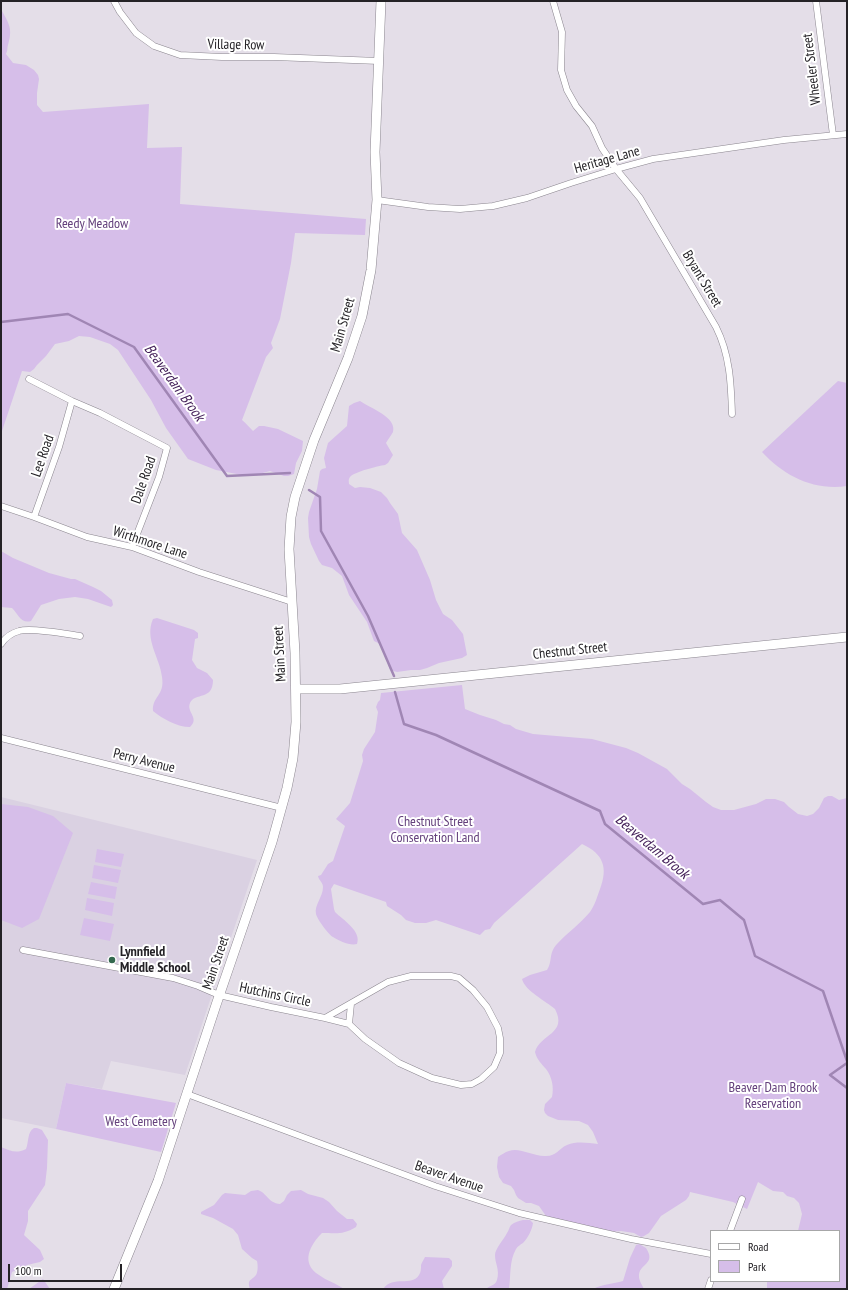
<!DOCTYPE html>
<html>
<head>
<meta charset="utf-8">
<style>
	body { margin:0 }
	#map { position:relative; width:848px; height:1290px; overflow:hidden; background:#e4dee8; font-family:"PT Sans Narrow",sans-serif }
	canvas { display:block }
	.frame { position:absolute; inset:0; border:2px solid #242226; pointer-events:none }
	.legend { position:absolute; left:710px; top:1230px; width:130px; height:52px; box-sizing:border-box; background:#fff; border:1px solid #a7a7a8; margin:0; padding:5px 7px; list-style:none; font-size:12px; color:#242226 }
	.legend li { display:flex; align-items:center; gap:8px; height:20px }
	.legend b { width:20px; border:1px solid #a7a7a8 }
	.scale { position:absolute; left:8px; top:1264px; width:114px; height:18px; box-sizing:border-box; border:2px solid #242226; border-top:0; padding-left:5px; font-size:12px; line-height:14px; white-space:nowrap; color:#242226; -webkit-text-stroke:3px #fff; paint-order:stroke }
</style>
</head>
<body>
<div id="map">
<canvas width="848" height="1290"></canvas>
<div class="frame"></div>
<ul class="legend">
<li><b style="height:5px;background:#fff"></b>Road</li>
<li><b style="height:11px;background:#d6bee9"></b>Park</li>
</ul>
<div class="scale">100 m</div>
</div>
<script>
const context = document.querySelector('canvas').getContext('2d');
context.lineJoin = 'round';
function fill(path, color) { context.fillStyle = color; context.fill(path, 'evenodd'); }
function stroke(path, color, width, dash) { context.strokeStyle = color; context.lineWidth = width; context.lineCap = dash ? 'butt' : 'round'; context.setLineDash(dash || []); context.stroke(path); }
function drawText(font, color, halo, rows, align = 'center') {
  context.font = font + ' "PT Sans Narrow",sans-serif'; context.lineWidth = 4; context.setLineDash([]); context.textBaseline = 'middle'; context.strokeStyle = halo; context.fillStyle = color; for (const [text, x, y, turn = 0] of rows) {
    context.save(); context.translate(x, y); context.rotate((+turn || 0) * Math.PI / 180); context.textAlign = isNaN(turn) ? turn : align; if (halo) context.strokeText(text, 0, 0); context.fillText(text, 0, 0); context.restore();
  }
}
fill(new Path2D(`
	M 1,797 L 257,860 L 185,1075 L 111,1061 L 102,1089 L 66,1083 L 56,1129 L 1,1118 Z`), '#dad1e2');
fill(new Path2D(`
	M 1,9 C 9,24 13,28 8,45 C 7,48 8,50 6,54 L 13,63 L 26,65 L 34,70 L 38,75 L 39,79 L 37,93 L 37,105 L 43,112 L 149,104 L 147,148 L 182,147 L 180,204 L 366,219 L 365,235 L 295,233 L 291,263 L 280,319 L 271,343 L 273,348 L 266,357 L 242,420 C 246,423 249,427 253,431 L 259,426 L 264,426 L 278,429 L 303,441 L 302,451 L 296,463 L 294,474 L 288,476 L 284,476 L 270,471 L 255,475 L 242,475 L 216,470 L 188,459 L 166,428 L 151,400 L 118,350 L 110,344 L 90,337 L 79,336 L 69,341 L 55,344 L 46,356 L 37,365 L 34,369 L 30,372 L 22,371 L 1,434 Z
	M 838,381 L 847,383 L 847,486 C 814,491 784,476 762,452 Z
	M 360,401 C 370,408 397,417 393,432 C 391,436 388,439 386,443 L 393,455 L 388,463 L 385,465 C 378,466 354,472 350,477 C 348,480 349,481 349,484 L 355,488 L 360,487 L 370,488 L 381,492 L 387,498 L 390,503 L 398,514 L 402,533 L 417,550 L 430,580 L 436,600 L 443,614 L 452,620 L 463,634 L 467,655 L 462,658 L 439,663 L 427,668 L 420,670 L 411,670 L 397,672 L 390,670 L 382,647 L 380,644 L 374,641 L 367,622 L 349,595 L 342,576 L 332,568 L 322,565 L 319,561 L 311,544 L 309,537 L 308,518 L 309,512 L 317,489 L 320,471 L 322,469 L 326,468 L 324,458 L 328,443 L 347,426 L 349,406 L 354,403 Z
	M 1,551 L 13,558 L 49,573 L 71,579 L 75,579 L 93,587 L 101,591 L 112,600 L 113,605 L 111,607 L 88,599 L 75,597 L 59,599 L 41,605 L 31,621 C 21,624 18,614 12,608 L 1,607 Z
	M 157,618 L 194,630 L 198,633 L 198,638 L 195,639 L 192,660 L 197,668 L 207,673 L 213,680 C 213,701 195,692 190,703 C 186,712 200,718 190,727 C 177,727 163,719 153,711 C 152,696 165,696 162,677 C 160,658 144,639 153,619 Z
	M 462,685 L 465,709 L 480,715 L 496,720 L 504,724 L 510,725 L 516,729 L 533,734 L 592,739 L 626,748 L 638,753 L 667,769 L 682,784 L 690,789 L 706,802 L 713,807 L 721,810 L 734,810 L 756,804 L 766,799 L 775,799 L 784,802 L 789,807 L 798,814 L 807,816 L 813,814 L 819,808 L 824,798 L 828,796 L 832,796 L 839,800 L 847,798 L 847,1289 L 767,1289 L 767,1281 L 839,1281 L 839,1231 L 798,1231 L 802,1214 L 799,1203 L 794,1198 L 787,1196 L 783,1192 L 773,1191 L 758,1182 L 747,1209 L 733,1202 L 690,1192 L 689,1196 L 686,1200 L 661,1216 L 649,1233 L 644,1236 L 641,1237 L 634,1233 L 621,1231 L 608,1232 L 581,1224 L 566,1222 L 546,1216 L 539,1206 L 531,1203 L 526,1203 L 518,1198 L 516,1195 L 514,1190 L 511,1186 L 503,1183 L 499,1177 L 497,1167 L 498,1157 C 501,1155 505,1152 509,1151 C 520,1147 534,1157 546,1156 C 557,1156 558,1149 567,1145 C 577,1141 588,1143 598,1144 L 593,1132 L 588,1125 L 579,1121 L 558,1120 L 548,1116 L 545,1113 L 544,1110 L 545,1104 L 552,1097 C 554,1087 552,1077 546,1069 C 541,1063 537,1060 535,1052 C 540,1034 568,1034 555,1009 C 546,1001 525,991 522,979 L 530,975 L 547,970 C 553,961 548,954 557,944 C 567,933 580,924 590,912 C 595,905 597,897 600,889 C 608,868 604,854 582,844 L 494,923 L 490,929 L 485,930 L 480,935 L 436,920 L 426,923 L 415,923 L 406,920 L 401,915 L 387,906 L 386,902 L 334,884 L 331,889 L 334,909 L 335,912 C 343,920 362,931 357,944 C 350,946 339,941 333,937 C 329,935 317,919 316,914 C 314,905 323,897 323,887 C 323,882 319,881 318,876 L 321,875 L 328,864 L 333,861 L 345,826 L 336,819 L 350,803 L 363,761 L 362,755 L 364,749 L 375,732 L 378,712 L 376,707 L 378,702 L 380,700 L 381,693 Z
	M 1,804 L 28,807 L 53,816 L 73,833 L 39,919 L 22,928 L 1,920 Z
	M 97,849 L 124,854 L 121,867 L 95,862 Z
	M 94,865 L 121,870 L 118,883 L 92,878 Z
	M 91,882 L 117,887 L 115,899 L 88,894 Z
	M 87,898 L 114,903 L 112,916 L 85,910 Z
	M 84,918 L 114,924 L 110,941 L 80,935 Z
	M 66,1083 L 176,1103 L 161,1152 L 56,1129 Z
	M 34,1128 L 37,1128 L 42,1130 L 48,1140 L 47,1168 L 45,1185 L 28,1211 L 28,1221 L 24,1235 L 40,1250 L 44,1259 L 40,1262 L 27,1265 L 12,1272 L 7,1289 L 1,1289 L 1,1147 C 11,1151 16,1154 26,1149 C 29,1142 27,1132 34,1128 Z
	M 258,1190 C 267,1193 268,1203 280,1204 L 284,1201 L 287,1195 L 291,1191 L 301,1190 L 308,1194 L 323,1198 L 329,1202 L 337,1211 L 347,1219 L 353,1219 L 357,1224 L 356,1227 C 343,1235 337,1233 322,1233 C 310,1245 300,1263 319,1275 C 327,1281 336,1283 344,1289 L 250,1289 C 247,1279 251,1281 256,1275 C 258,1272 258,1265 257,1261 L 252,1258 L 242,1249 L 238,1235 L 233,1229 L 213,1218 L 201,1214 L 201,1212 L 214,1205 L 222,1195 L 225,1193 L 245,1195 L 251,1191 Z
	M 523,1220 L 530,1220 L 533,1223 C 532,1230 528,1238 523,1243 C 520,1245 518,1246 516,1249 C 509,1261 511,1276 509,1289 L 486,1289 C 490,1285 495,1286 497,1280 C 500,1269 495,1264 495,1255 C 495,1249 504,1239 507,1233 C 509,1230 509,1228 511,1225 C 515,1222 519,1221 523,1220 Z
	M 639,1244 L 646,1248 C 657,1265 638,1263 639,1277 C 639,1280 642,1285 644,1289 L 593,1289 C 603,1284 613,1284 623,1281 L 630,1258 L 636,1245 Z
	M 425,1257 L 449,1258 L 452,1261 L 452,1266 L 442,1281 L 444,1289 L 383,1289 C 393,1275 412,1287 419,1275 C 421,1272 421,1269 421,1265 C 422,1262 424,1259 425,1257 Z
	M 43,1279 L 50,1289 L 29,1289 Z`), '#d6bee9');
stroke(new Path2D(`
	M 1,322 L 68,314 L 134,347 L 227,476 L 290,473
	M 309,490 L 320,497 L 321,531 L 368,616 L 394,676
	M 395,692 L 404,724 L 436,735 L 600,811 L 605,824 L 703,904 L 720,900 L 744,920 L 755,956 L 823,991 L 847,1061
	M 847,1063 L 830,1075 L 847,1088`), '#a086b4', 2.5);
const street = new Path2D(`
	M 114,1 L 120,12 L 136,33 L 154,46 L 180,55 L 222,57 L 274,57 L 379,61
	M 553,1 L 562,32 L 561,70 L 567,90 L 576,106 L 592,126 L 602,148 L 616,169 L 640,198 L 716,327 C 730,355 731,383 732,414
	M 816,1 L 833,135
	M 377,200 L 428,207 L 460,209 L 493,206 L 527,198 L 571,183 L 616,169 L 653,159 L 784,140 L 847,134
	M 29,379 L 72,401 L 100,413 L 167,448 L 159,477 L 132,547
	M 1,506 L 34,517 L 87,537 L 132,547 L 199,572 L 292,602
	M 34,517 L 59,447 L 72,401
	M 1,644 C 5,638 12,633 19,631 C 31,627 66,634 80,636
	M 1,738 L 282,808
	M 23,950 L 173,978 L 198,986 L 219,995 L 271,1007 L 325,1018 L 388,982 L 411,976 L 451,976 L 459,978 L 473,990 L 487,1007 L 498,1028 L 500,1038 L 500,1053 L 494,1067 L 481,1079 L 472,1084 L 461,1085 L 432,1078 L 399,1063 L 365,1039 L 349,1024 L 351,1004
	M 325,1018 L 349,1024
	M 187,1094 L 435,1186 L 519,1213 L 631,1239 L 711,1254
	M 730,1231 L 742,1199
	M 708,1289 L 711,1280`);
const secondary = new Path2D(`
	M 296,689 L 340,689 L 847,637
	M 114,1289 L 158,1181 L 216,1005 L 272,842 L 287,788 L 293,758 L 296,722 L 295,653 L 289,549 L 291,517 L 295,497 L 314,440 L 348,358 L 362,316 L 371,270 L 377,200 L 375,152 L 381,1`);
stroke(street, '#8a858e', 7);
stroke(secondary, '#8a858e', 10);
stroke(street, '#fff', 6);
stroke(secondary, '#fff', 9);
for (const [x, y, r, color] of [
	[112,960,4,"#33684e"]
]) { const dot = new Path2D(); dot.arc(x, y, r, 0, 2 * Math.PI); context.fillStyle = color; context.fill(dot); stroke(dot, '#fff', 1.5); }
drawText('14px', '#242226', '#fff', [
	["Village Row",236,45,1],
	["Wheeler Street",812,69,-97],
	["Heritage Lane",607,160,-16],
	["Bryant Street",702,279,59],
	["Main Street",343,325,-74],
	["Lee Road",43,456,-71],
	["Dale Road",144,480,-71],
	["Wirthmore Lane",150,543,18],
	["Chestnut Street",570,651,-6],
	["Main Street",280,654,-93],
	["Perry Avenue",144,761,14],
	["Main Street",216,963,-71],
	["Hutchins Circle",275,995,12],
	["Beaver Avenue",449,1177,19]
]);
drawText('14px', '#64407c', '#fff', [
	["Reedy Meadow",92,224],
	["Chestnut Street",435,822],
	["Conservation Land",435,838],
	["Beaver Dam Brook",773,1088],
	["Reservation",773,1104],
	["West Cemetery",141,1122]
]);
drawText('bold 14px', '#242226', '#fff', [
	["Lynnfield",120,952],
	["Middle School",120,968]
], 'left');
drawText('italic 15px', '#411d57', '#fff', [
	["Beaverdam Brook",174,383,54],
	["Beaverdam Brook",652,847,40]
]);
</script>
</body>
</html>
